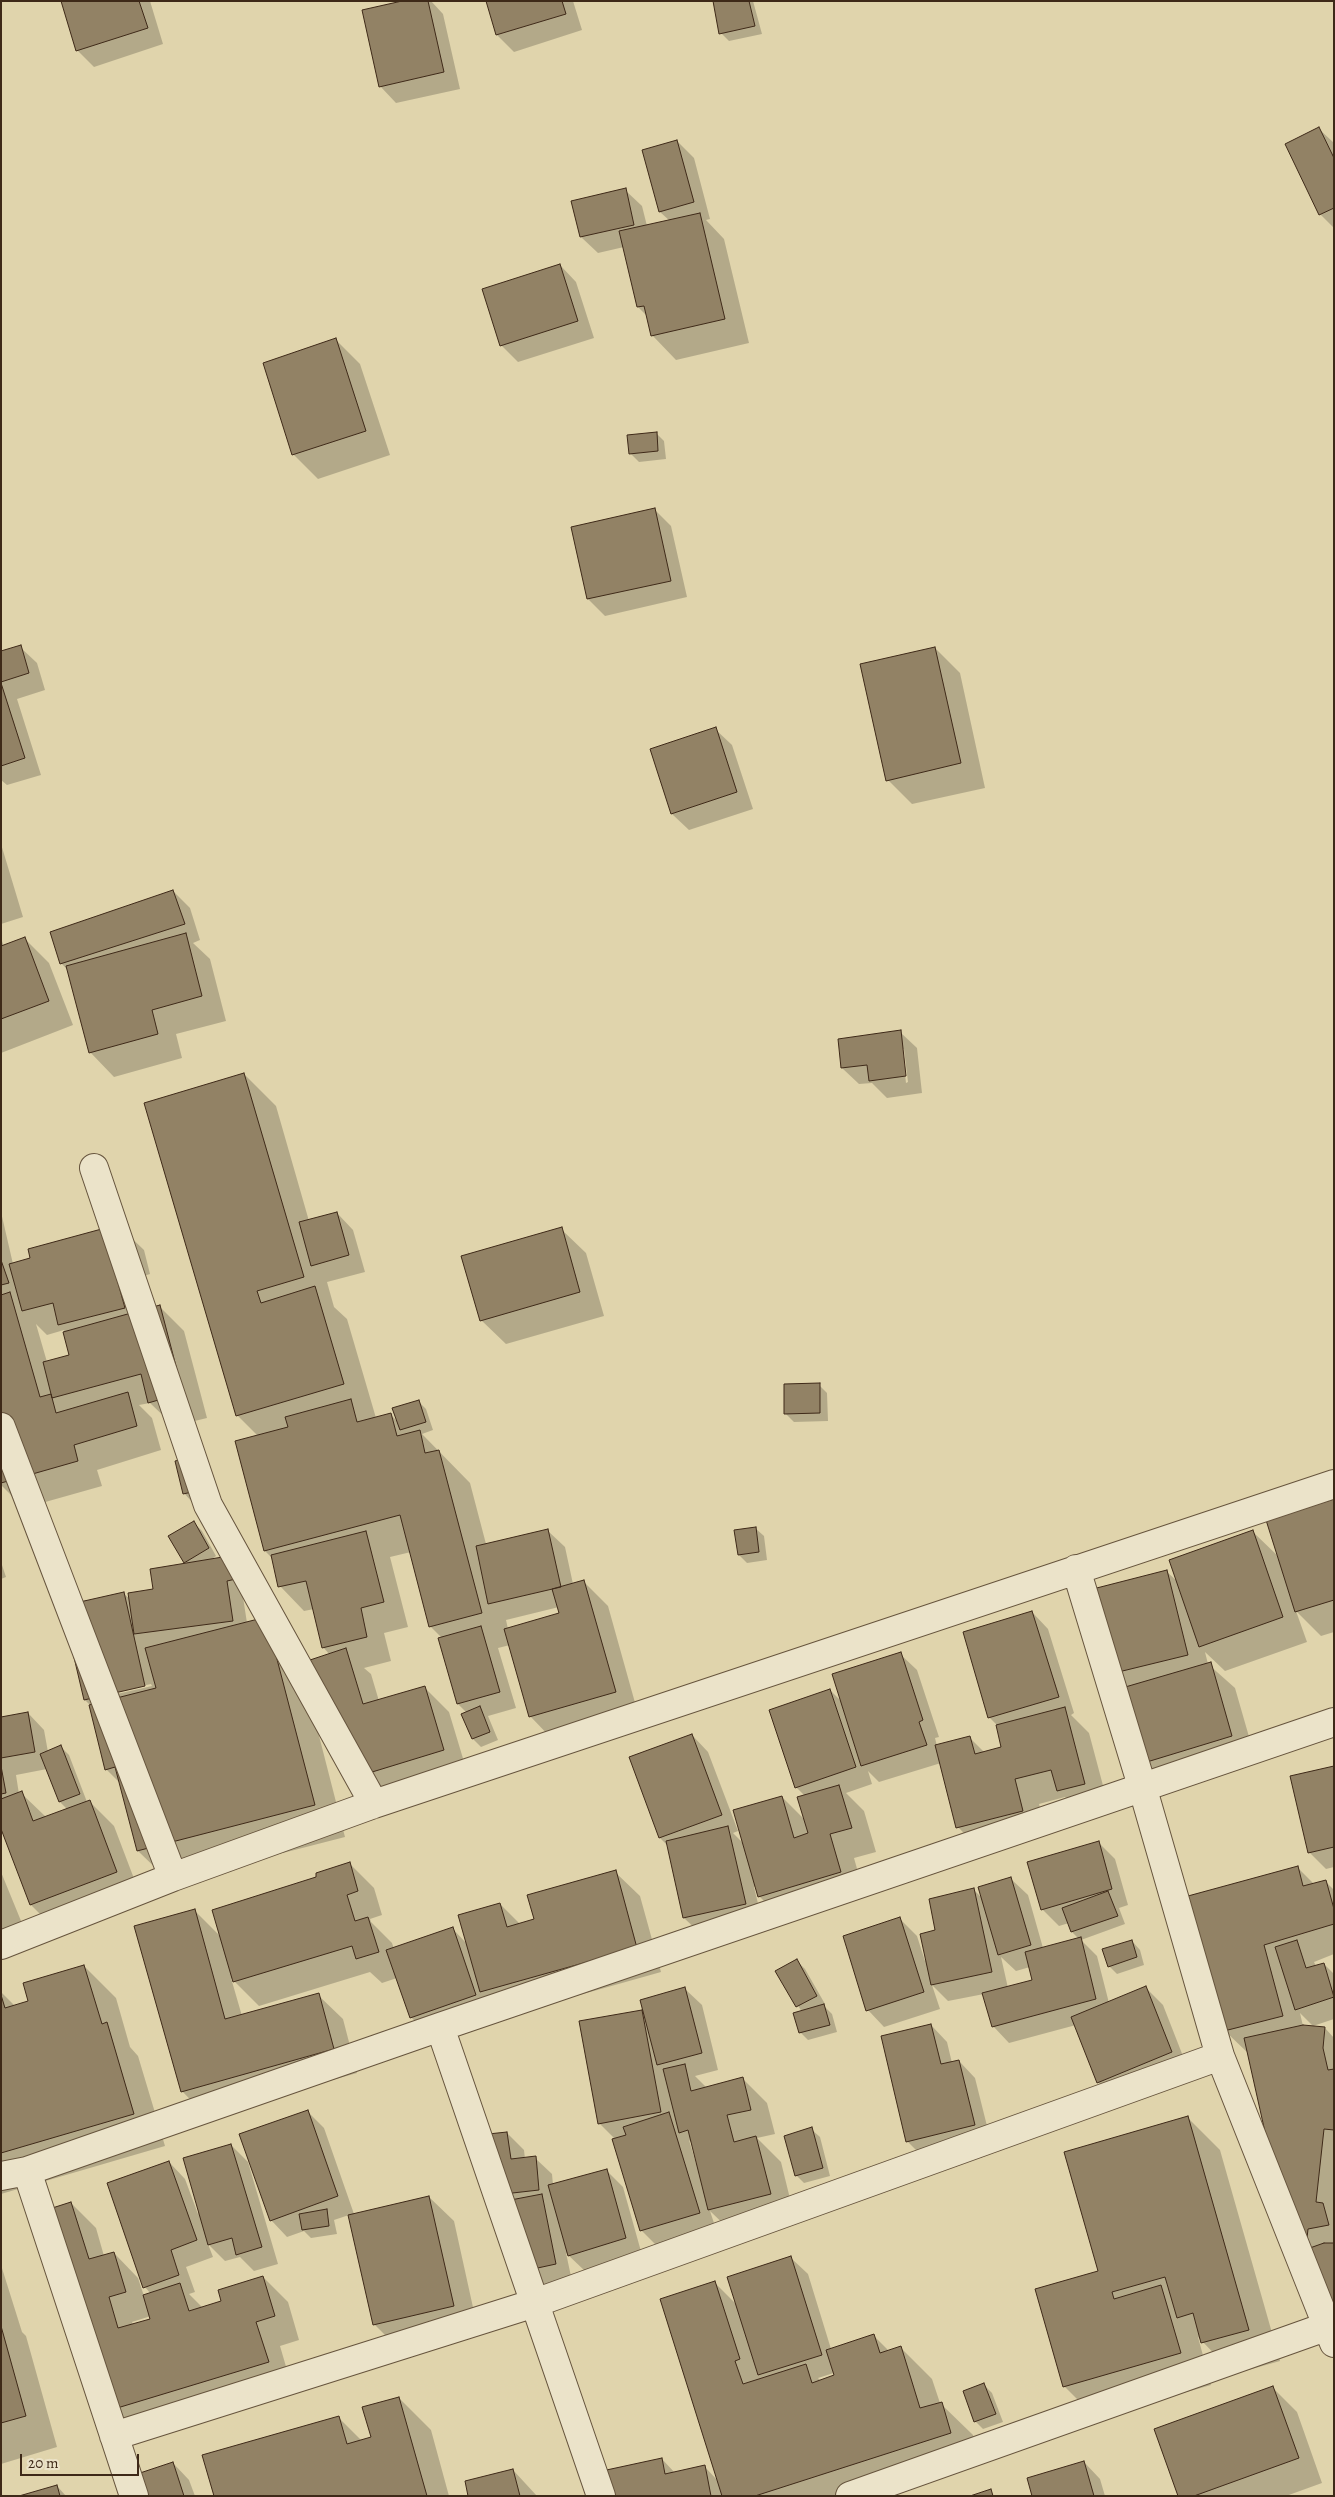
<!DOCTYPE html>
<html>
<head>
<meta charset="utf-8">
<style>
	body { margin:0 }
	#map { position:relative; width:1335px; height:2497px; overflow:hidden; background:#e0d4ac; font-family:Alegreya,serif }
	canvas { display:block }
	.frame { position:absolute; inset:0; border:2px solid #3e2918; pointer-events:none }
	.scale { position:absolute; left:20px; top:2454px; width:119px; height:22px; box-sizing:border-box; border:2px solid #3e2918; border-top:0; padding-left:6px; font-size:15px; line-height:18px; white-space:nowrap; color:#3e2918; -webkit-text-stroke:4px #ebe3c9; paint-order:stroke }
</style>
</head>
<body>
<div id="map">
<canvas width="1335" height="2497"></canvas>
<div class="frame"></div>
<div class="scale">20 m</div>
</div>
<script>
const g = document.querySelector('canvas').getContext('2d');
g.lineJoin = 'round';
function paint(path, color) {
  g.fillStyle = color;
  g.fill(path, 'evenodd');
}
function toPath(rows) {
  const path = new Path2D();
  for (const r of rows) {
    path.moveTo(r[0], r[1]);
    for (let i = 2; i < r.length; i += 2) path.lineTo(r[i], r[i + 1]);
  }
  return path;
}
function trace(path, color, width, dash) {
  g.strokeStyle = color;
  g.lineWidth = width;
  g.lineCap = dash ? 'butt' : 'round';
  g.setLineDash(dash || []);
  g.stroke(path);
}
const shadow = toPath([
	[62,1,150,1,163,44,94,67,77,50],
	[408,1,431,1,443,14,460,89,396,103,380,86],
	[487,1,573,1,582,30,514,52,497,35],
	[719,1,753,1,762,34,729,41,721,33],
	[1319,129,1334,143,1334,228,1320,214,1287,144],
	[677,141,694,158,710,219,706,220,724,239,749,343,676,360,652,335,647,316,638,307,624,247,598,253,581,237,625,190,642,206,647,226,670,221,660,212],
	[560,265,576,282,594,338,518,362,501,345],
	[336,340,360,364,390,455,318,479,293,454],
	[656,433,664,441,666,459,639,462,631,454,628,436],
	[655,510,671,526,687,597,605,616,588,599,572,528],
	[20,647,37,663,45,690,17,699,41,775,7,785,1,780,1,653],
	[935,648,960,673,985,788,912,804,888,780],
	[715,729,732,745,753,809,689,830,672,814,652,750],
	[1,844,23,917,1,924],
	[173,891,190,908,200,940,193,943,210,959,226,1021,176,1034,182,1058,114,1077,90,1052,68,970,62,964,51,933],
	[1,938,4,947,24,938,49,963,73,1025,1,1053],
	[900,1032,917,1048,922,1093,887,1098,872,1083,859,1084,842,1068],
	[902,1049,904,1049,908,1082,906,1083],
	[244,1074,276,1106,309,1221,337,1213,353,1230,365,1272,327,1282,334,1307,347,1319,376,1418,390,1414,399,1423,418,1401,426,1409,433,1430,422,1434,470,1483,486,1544,548,1531,565,1547,573,1584,583,1581,608,1606,639,1717,554,1741,530,1716,510,1645,498,1648,516,1708,488,1716,498,1740,481,1747,473,1739,463,1715,467,1713,458,1704,442,1638,430,1626,411,1552,390,1557,408,1627,384,1633,391,1661,364,1668,371,1674,379,1701,424,1687,449,1712,468,1775,372,1804,330,1655,323,1647,314,1609,304,1611,280,1586,273,1559,265,1551,258,1436,237,1415],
	[559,1607,561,1614,508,1629,506,1620],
	[1,1212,13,1264,119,1226,144,1250,150,1274,134,1279,143,1311,160,1307,184,1331,207,1418,174,1426,150,1403,139,1405,152,1418,161,1450,97,1470,102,1486,24,1508,1,1485],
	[36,1324,47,1335,64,1330,70,1355,47,1362],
	[561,1229,586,1253,604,1316,506,1344,481,1320],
	[819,1385,827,1393,828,1421,794,1422,785,1413],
	[177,1462,208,1498,192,1502,184,1493],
	[1334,1500,1334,1632,1321,1636,1296,1611,1307,1642,1225,1671,1205,1652,1208,1664,1235,1688,1256,1761,1163,1788,1138,1764,1107,1674,1167,1572,1178,1582,1253,1532,1280,1558],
	[194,1523,202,1531,216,1556,209,1561,261,1594,243,1597,247,1623,297,1650,345,1837,170,1882,138,1851,121,1784,106,1769,91,1706,85,1700,123,1593,131,1600,155,1590,188,1564,185,1562],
	[151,1684,152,1686,95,1699,95,1696],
	[755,1528,764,1536,767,1560,747,1563,739,1555],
	[1,1562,6,1577,1,1579],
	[1032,1612,1048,1629,1074,1713,1071,1715,1089,1733,1109,1808,1083,1815,1065,1797,1039,1804,1047,1835,982,1852,958,1827,941,1763,879,1782,868,1771,872,1784,846,1793,864,1811,876,1852,854,1858,865,1897,784,1921,759,1896,756,1886,754,1887,762,1920,701,1934,684,1918,668,1846,660,1838,692,1735,708,1752,738,1831,733,1833,744,1844,782,1797,806,1821,805,1796,796,1787,830,1690,842,1702,900,1654,917,1670,939,1737,935,1738,937,1746,969,1737,985,1753,1003,1748,997,1725,990,1718,964,1633],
	[28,1713,44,1730,48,1752,61,1747,69,1755,87,1802,89,1801,114,1826,141,1897,55,1929,31,1905,1,1826,1,1718],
	[47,1769,60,1802,67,1809,46,1817,21,1793,19,1794,16,1775],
	[1334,1767,1334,1867,1326,1869,1309,1852],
	[1098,1842,1115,1859,1128,1905,1119,1908,1125,1924,1081,1940,1097,1956,1109,2003,1146,1988,1163,2005,1188,2069,1114,2099,1098,2082,1076,2025,1009,2043,993,2026,984,1994,948,2001,932,1985,940,2009,884,2027,868,2010,900,1919,917,1936,925,1961,927,1961,937,1931,974,1890,983,1899,1011,1879,1028,1895,1043,1948,1079,1939,1072,1932,1069,1923,1059,1926,1042,1909],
	[1001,1957,1016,1971,1030,1967,1034,1981,1008,1988],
	[350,1864,374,1888,382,1915,370,1919,371,1922,392,1943,394,1949,452,1928,467,1944,500,1904,520,1924,535,1920,615,1872,640,1896,661,1972,505,2016,427,2034,411,2017,397,1978,382,1983,370,1972,259,2006,231,1978,242,2016,318,1995,343,2019,357,2073,206,2116,182,2091,194,1910,221,1937,318,1878],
	[1298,1868,1314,1884,1326,1882,1334,1890,1334,1954,1314,1962,1316,1966,1324,1964,1334,1974,1334,2019,1313,2026,1300,2013,1303,2026,1325,2028,1334,2038,1334,2334,1249,2054,1225,2031],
	[1,1872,28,1938,1,1949],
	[1132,1941,1140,1950,1144,1965,1117,1974,1109,1966],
	[797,1961,805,1969,825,2004,823,2005,832,2014,837,2032,808,2040,800,2032,802,2012,777,1972],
	[84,1966,116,1998,130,2047,138,2056,165,2146,1,2194,1,1992,15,2006,30,2002],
	[685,1989,702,2005,718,2070,695,2076,707,2088,743,2079,767,2103,775,2134,757,2138,781,2162,795,2219,734,2234,710,2211,716,2229,658,2247,641,2230,615,2139,599,2123,581,2022,644,2010],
	[689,2140,693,2145,698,2163,696,2163],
	[931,2025,947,2042,952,2063,959,2061,975,2078,991,2142,924,2158,907,2141],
	[307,2111,324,2128,354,2214,429,2197,454,2221,478,2330,399,2349,374,2324,349,2215,334,2220,337,2234,311,2238,304,2231,287,2237,271,2220],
	[1188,2118,1220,2150,1280,2361,1234,2374,1198,2337,1211,2385,1096,2418,1064,2386,1100,2271],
	[811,2129,820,2137,830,2176,804,2183,796,2175],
	[507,2133,524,2150,525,2159,535,2158,552,2174,553,2185,606,2170,623,2187,642,2255,586,2272,566,2253,572,2281,528,2290,511,2273],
	[231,2145,248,2162,278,2264,254,2271,240,2257,225,2261,208,2244,213,2257,186,2267,195,2292,189,2294,203,2308,223,2302,263,2277,288,2302,299,2340,280,2346,292,2387,129,2436,105,2412,71,2203,96,2228,104,2256,114,2253,138,2278,144,2296,151,2294,145,2287,169,2162,185,2179,198,2214],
	[151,2316,152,2320,133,2325,132,2322],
	[791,2258,808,2274,831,2349,873,2335,889,2351,900,2347,932,2379,940,2403,973,2435,982,2464,884,2496,594,2496,662,2459,675,2473,704,2466,718,2481,715,2283,737,2305],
	[834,2373,835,2376,821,2381,818,2378],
	[1,2265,22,2332,26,2336,57,2447,1,2464],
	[984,2385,992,2393,1003,2422,983,2429,975,2421],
	[1273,2388,1297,2412,1322,2483,1286,2496,1179,2496],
	[399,2398,431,2430,449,2496,215,2496,338,2417,362,2441,372,2438],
	[1084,2462,1100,2479,1105,2496,1033,2496],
	[173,2463,189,2480,195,2496,132,2496],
	[513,2470,537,2496,469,2496],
	[57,2486,66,2496,23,2496]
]);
const building = toPath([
	[61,1,139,1,148,28,76,51,61,1],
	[402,1,428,1,444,72,379,87,362,10,402,1],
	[486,1,562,1,566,14,496,35,486,1],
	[713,1,749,1,755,26,719,34,713,1],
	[1319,127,1334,158,1334,208,1319,215,1285,144,1319,127],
	[677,140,694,202,659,212,642,150,677,140],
	[626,188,634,225,580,237,571,201,626,188],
	[700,213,725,319,651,336,644,306,637,307,619,231,700,213],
	[560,264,578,321,500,346,482,289,560,264],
	[336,338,366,431,292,455,263,363,336,338],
	[657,432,658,451,629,454,627,435,657,432],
	[655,508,671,581,587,599,571,527,655,508],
	[21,645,29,673,1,682,1,651,21,645],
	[935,647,961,763,886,781,860,664,935,647],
	[1,683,25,758,1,766,1,683],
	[716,727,737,792,671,814,650,749,716,727],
	[173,890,185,924,60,964,50,932,173,890],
	[186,933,202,996,152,1010,158,1034,89,1053,66,966,186,933],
	[25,937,49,1001,1,1019,1,946,25,937],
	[901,1030,906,1076,869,1081,867,1065,841,1068,838,1039,901,1030],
	[244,1073,304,1277,257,1291,261,1303,315,1286,344,1384,236,1416,144,1103,244,1073],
	[337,1212,349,1255,311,1266,299,1222,337,1212],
	[120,1224,110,1254,125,1308,58,1325,53,1303,22,1311,9,1264,30,1258,28,1249,120,1224],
	[562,1227,580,1292,480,1321,461,1256,562,1227],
	[1,1260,9,1283,1,1285,1,1260],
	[10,1292,40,1397,51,1394,56,1413,128,1392,137,1426,74,1445,78,1461,1,1483,1,1295,10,1292],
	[160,1305,183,1393,148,1403,141,1374,52,1398,43,1362,69,1355,63,1332,160,1305],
	[820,1383,820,1413,784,1414,784,1384,820,1383],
	[351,1399,357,1422,391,1413,397,1436,420,1430,425,1453,439,1450,482,1613,429,1627,400,1515,264,1551,235,1441,288,1427,285,1417,351,1399],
	[419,1400,426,1422,400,1430,392,1408,419,1400],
	[194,1457,201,1490,183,1494,175,1461,194,1457],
	[1334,1499,1334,1600,1295,1612,1266,1520,1334,1499],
	[194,1521,209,1548,184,1563,168,1536,194,1521],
	[756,1527,759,1552,738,1555,734,1530,756,1527],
	[548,1529,561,1587,488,1604,476,1546,548,1529],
	[1253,1530,1283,1617,1199,1647,1169,1560,1253,1530],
	[366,1531,384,1602,361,1608,367,1637,322,1648,306,1581,278,1587,271,1555,366,1531],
	[241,1554,245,1577,227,1581,233,1621,134,1634,128,1593,153,1589,150,1569,241,1554],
	[1167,1570,1188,1655,1106,1675,1085,1591,1167,1570],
	[584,1580,616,1692,529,1717,504,1629,559,1613,552,1589,584,1580],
	[124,1592,145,1686,84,1700,62,1606,124,1592],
	[1032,1611,1059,1697,988,1718,963,1632,1032,1611],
	[266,1617,315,1805,137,1851,115,1767,105,1770,89,1705,156,1688,145,1648,266,1617],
	[481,1626,500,1692,457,1704,438,1638,481,1626],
	[346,1648,363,1704,425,1686,444,1750,346,1780,310,1660,346,1648],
	[901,1652,923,1720,919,1722,927,1745,861,1766,832,1674,901,1652],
	[1211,1662,1232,1736,1137,1765,1115,1690,1211,1662],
	[830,1689,856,1767,795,1788,769,1710,830,1689],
	[480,1706,490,1732,472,1739,461,1714,480,1706],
	[1065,1707,1085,1784,1057,1791,1051,1770,1015,1779,1023,1811,956,1828,935,1745,970,1736,975,1754,1001,1747,996,1725,1065,1707],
	[28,1712,35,1752,1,1758,1,1717,28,1712],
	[692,1734,722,1815,659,1838,629,1757,692,1734],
	[61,1745,80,1794,59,1802,40,1754,61,1745],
	[1,1766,6,1793,1,1794,1,1766],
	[1334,1766,1334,1847,1308,1853,1290,1776,1334,1766],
	[839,1785,852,1828,830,1834,841,1872,758,1897,733,1810,782,1796,794,1838,808,1833,797,1797,839,1785],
	[22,1791,33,1821,90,1800,117,1872,30,1905,1,1829,1,1799,22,1791],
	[728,1826,746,1904,683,1918,666,1841,728,1826],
	[1099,1841,1112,1889,1041,1910,1027,1862,1099,1841],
	[350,1862,358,1891,347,1895,355,1921,368,1917,379,1952,356,1959,352,1946,233,1982,212,1910,316,1877,316,1873,350,1862],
	[1298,1866,1303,1886,1326,1880,1334,1909,1334,1924,1264,1945,1283,2016,1224,2031,1188,1896,1298,1866],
	[616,1870,637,1948,480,1992,458,1915,500,1903,507,1927,534,1919,527,1895,616,1870],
	[1011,1877,1031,1945,998,1955,978,1887,1011,1877],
	[974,1888,992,1972,931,1985,920,1934,935,1930,929,1899,974,1888],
	[1108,1891,1118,1916,1071,1932,1062,1908,1108,1891],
	[195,1909,225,2019,319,1993,334,2049,181,2092,134,1926,195,1909],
	[900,1917,924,1992,866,2011,843,1936,900,1917],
	[453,1927,476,1995,410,2018,386,1950,453,1927],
	[1081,1937,1096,1999,992,2027,982,1993,1032,1980,1025,1952,1081,1937],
	[1132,1940,1137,1957,1108,1967,1102,1949,1132,1940],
	[1297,1940,1306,1968,1324,1963,1334,1997,1295,2010,1275,1947,1297,1940],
	[797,1959,817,1996,796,2007,775,1971,797,1959],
	[84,1965,102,2024,107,2022,134,2114,1,2153,1,1995,5,2008,28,2001,23,1983,84,1965],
	[1146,1986,1172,2052,1097,2083,1071,2017,1146,1986],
	[685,1987,702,2053,657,2065,640,2000,685,1987],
	[824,2004,830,2025,799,2033,793,2013,824,2004],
	[642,2010,661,2112,598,2124,579,2021,642,2010],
	[931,2024,941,2064,959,2060,975,2125,906,2142,881,2036,931,2024],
	[1303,2025,1325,2027,1323,2048,1328,2070,1334,2069,1334,2130,1324,2129,1316,2202,1323,2203,1329,2225,1308,2229,1301,2293,1244,2038,1303,2025],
	[685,2064,691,2091,743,2077,751,2110,727,2115,734,2142,756,2136,771,2194,708,2210,688,2130,679,2133,663,2069,685,2064],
	[308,2110,338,2196,270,2221,239,2134,308,2110],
	[669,2112,700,2213,640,2231,612,2139,626,2135,623,2127,669,2112],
	[1188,2116,1249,2330,1201,2343,1193,2313,1177,2318,1165,2277,1112,2292,1114,2299,1161,2285,1181,2353,1063,2387,1035,2289,1098,2271,1064,2152,1188,2116],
	[812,2127,823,2168,795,2176,784,2136,812,2127],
	[507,2132,511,2159,536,2156,539,2190,486,2196,479,2135,507,2132],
	[231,2144,262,2247,236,2255,232,2238,208,2245,183,2158,231,2144],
	[169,2161,197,2240,171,2250,179,2275,143,2288,107,2183,169,2161],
	[607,2169,626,2238,568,2256,548,2185,607,2169],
	[542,2194,556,2264,510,2274,495,2203,542,2194],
	[429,2196,454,2306,373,2325,348,2215,429,2196],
	[71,2202,89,2259,114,2252,126,2292,109,2297,118,2328,150,2319,143,2295,180,2283,189,2311,221,2301,218,2290,263,2276,275,2316,256,2322,269,2362,104,2412,43,2211,71,2202],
	[327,2209,329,2226,302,2230,299,2214,327,2209],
	[1324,2243,1334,2243,1334,2341,1307,2249,1324,2243],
	[791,2256,822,2355,758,2375,727,2277,791,2256],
	[715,2281,740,2359,735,2361,743,2384,806,2364,812,2383,834,2375,826,2350,874,2334,880,2353,901,2346,920,2408,942,2402,951,2433,755,2496,722,2496,660,2299,715,2281],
	[1,2326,26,2416,1,2423,1,2326],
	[984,2383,996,2414,974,2422,963,2391,984,2383],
	[1273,2386,1299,2458,1194,2496,1178,2496,1154,2429,1273,2386],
	[399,2397,427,2496,214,2496,202,2455,339,2416,347,2444,371,2437,362,2407,399,2397],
	[662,2458,665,2474,705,2465,711,2496,593,2496,588,2474,662,2458],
	[1084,2461,1094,2496,1032,2496,1027,2478,1084,2461],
	[173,2462,184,2496,131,2496,125,2478,173,2462],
	[513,2469,520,2496,468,2496,465,2481,513,2469],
	[57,2485,60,2496,19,2496,57,2485],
	[991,2489,993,2496,970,2496,991,2489]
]);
const street = toPath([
	[94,1168,208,1505,374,1804],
	[1,1427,173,1877],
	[1076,1569,1142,1786,1220,2056,1334,2343],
	[1,1945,173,1877,374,1804,1334,1484],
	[440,2027,601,2496],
	[27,2171,134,2496],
	[1,2176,27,2171,440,2027,1334,1722],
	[114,2436,535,2303,1220,2056],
	[850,2496,1328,2326]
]);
paint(shadow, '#0003');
paint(building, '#928265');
trace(building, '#3e2918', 1);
trace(street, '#66543d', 30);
trace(street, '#ebe3c9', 28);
</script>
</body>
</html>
